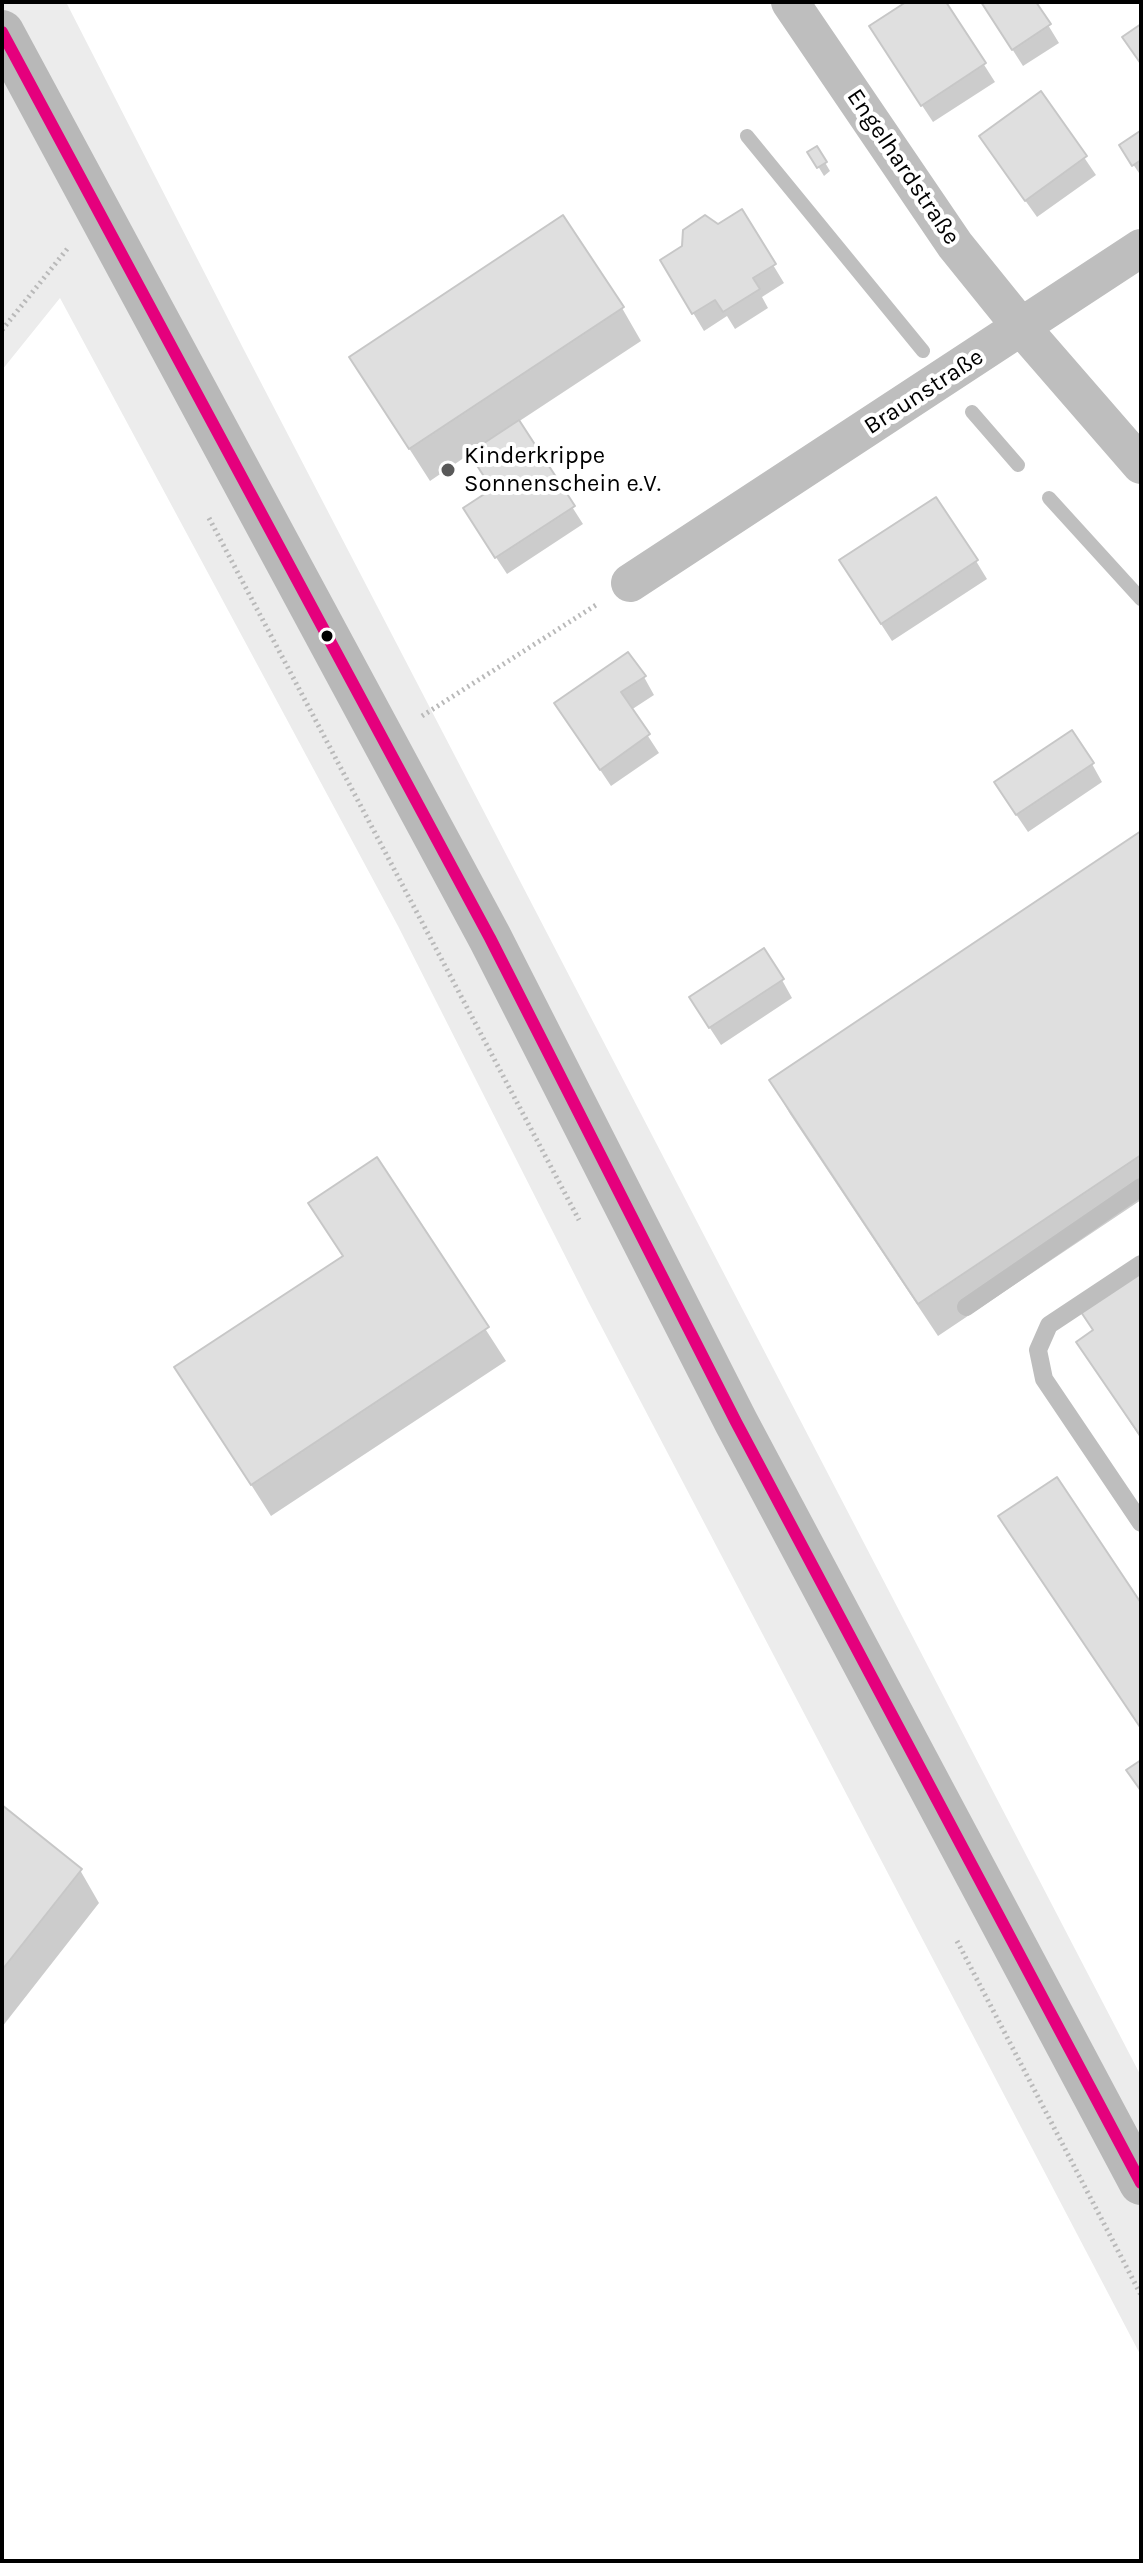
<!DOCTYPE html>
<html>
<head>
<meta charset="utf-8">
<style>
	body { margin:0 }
	#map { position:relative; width:1143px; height:2563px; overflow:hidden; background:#fff; font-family:Karla,sans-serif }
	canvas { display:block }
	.frame { position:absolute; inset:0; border:4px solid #000; pointer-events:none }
</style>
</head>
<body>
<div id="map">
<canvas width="1143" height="2563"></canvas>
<div class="frame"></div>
</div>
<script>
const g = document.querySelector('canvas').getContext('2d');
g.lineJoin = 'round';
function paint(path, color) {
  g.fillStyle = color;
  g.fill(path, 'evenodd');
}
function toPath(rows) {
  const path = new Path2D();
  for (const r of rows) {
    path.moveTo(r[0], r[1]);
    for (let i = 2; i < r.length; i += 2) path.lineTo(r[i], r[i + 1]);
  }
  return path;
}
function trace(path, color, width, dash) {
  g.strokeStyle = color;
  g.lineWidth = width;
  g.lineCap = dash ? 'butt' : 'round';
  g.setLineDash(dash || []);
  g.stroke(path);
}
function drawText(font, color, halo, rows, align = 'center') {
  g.font = font + ' Karla,sans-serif';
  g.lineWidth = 8;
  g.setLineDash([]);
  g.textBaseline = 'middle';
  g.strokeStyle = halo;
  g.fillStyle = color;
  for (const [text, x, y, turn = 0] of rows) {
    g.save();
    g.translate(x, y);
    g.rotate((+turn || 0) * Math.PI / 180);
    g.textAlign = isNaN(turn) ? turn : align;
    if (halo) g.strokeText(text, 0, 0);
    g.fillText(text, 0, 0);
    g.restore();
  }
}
const green = toPath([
	[2,2,66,2,244,350,1141,2076,1141,2356,589,1303,398,926,60,298,2,370]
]);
const shadow = toPath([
	[910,2,944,2,995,82,933,122,882,45],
	[982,2,1034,2,1059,43,1023,66],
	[1041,94,1096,175,1037,217,992,154],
	[1139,134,1141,172,1139,173,1126,154],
	[817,149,830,171,824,176,810,153],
	[741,212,784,283,762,297,768,308,735,329,727,316,704,331,662,261],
	[622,308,641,341,518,422,583,524,507,574,476,527,494,490,471,453,430,481,351,358],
	[976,561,987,579,892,641,852,579],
	[644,677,654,695,631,710,659,753,611,786,556,704],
	[1092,764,1102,782,1028,832,1007,801],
	[1141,833,1141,1200,938,1336,790,1114,771,1081],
	[782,980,792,998,721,1045,702,1016],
	[376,1160,506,1361,271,1516,177,1368,344,1258,311,1203],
	[1141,1275,1141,1439,1078,1342,1095,1331],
	[1056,1480,1141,1606,1141,1729,1016,1543],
	[2,1808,80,1870,99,1903,2,2027]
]);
const stream = toPath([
	[747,136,923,351],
	[972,412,1018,465],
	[1049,498,1141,599]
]);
const building = toPath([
	[906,2,946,2,986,63,921,106,869,26,906,2],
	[981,2,1036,2,1051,24,1012,50,981,2],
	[1141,24,1141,64,1122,37,1141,24],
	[1041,91,1087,156,1025,201,979,136,1041,91],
	[1140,131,1141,160,1132,166,1119,145,1140,131],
	[817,146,827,162,817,168,807,152,817,146],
	[742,209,776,264,753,278,760,289,723,312,715,300,692,314,660,260,682,246,683,230,705,215,718,224,742,209],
	[563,215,624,307,409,449,349,357,563,215],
	[519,420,575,506,495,558,463,508,492,489,469,453,519,420],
	[936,497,978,560,881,624,839,560,936,497],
	[628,652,646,676,621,692,650,734,600,770,554,703,628,652],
	[1072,730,1094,763,1016,815,994,782,1072,730],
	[1141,831,1141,1155,918,1304,769,1080,1141,831],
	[764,948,784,979,709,1028,689,997,764,948],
	[377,1157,489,1327,251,1485,174,1367,343,1256,308,1203,377,1157],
	[1141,1272,1141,1437,1076,1342,1093,1330,1081,1312,1141,1272],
	[1057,1477,1141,1603,1140,1727,998,1516,1057,1477],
	[1141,1760,1141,1791,1126,1770,1141,1760],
	[2,1805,82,1869,2,1970,2,1805]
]);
const path = toPath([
	[2,330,68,248],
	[209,518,579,1220],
	[422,716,596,605],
	[957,1941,1141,2295]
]);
const lane = toPath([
	[1141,1264,1049,1325,1038,1350,1044,1379,1141,1523],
	[966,1307,1141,1187]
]);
const street = toPath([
	[790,2,955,245,1022,328,1141,465],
	[630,583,1141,248]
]);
const secondary = toPath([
	[2,32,490,938,736,1422,1141,2183]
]);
const bus1 = toPath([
	[2,32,490,938,736,1422,1141,2183]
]);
const markers = [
	[448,470,8,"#595959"],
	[327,636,7,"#000"]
];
const streetNames = [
	["Engelhardstraße",903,167,56],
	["Braunstraße",924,392,-33]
];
const poiNames = [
	["Kinderkrippe",464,456],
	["Sonnenschein e.V.",464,484]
];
paint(green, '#ececec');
paint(shadow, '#0003');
trace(stream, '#bfbfbf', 14);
paint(building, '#dfdfdf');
trace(building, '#c7c7c7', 2);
trace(path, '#b9b9b9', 5, [2, 4]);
trace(lane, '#bebebe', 18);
trace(street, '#bebebe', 38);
trace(secondary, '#b8b8b8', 44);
trace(bus1, '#e5007d', 12);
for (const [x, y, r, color] of markers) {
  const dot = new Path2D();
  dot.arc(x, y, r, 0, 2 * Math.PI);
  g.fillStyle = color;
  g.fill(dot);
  trace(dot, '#fff', 3);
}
drawText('24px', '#000', '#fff', streetNames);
drawText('24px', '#000', '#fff', poiNames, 'left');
</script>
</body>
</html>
